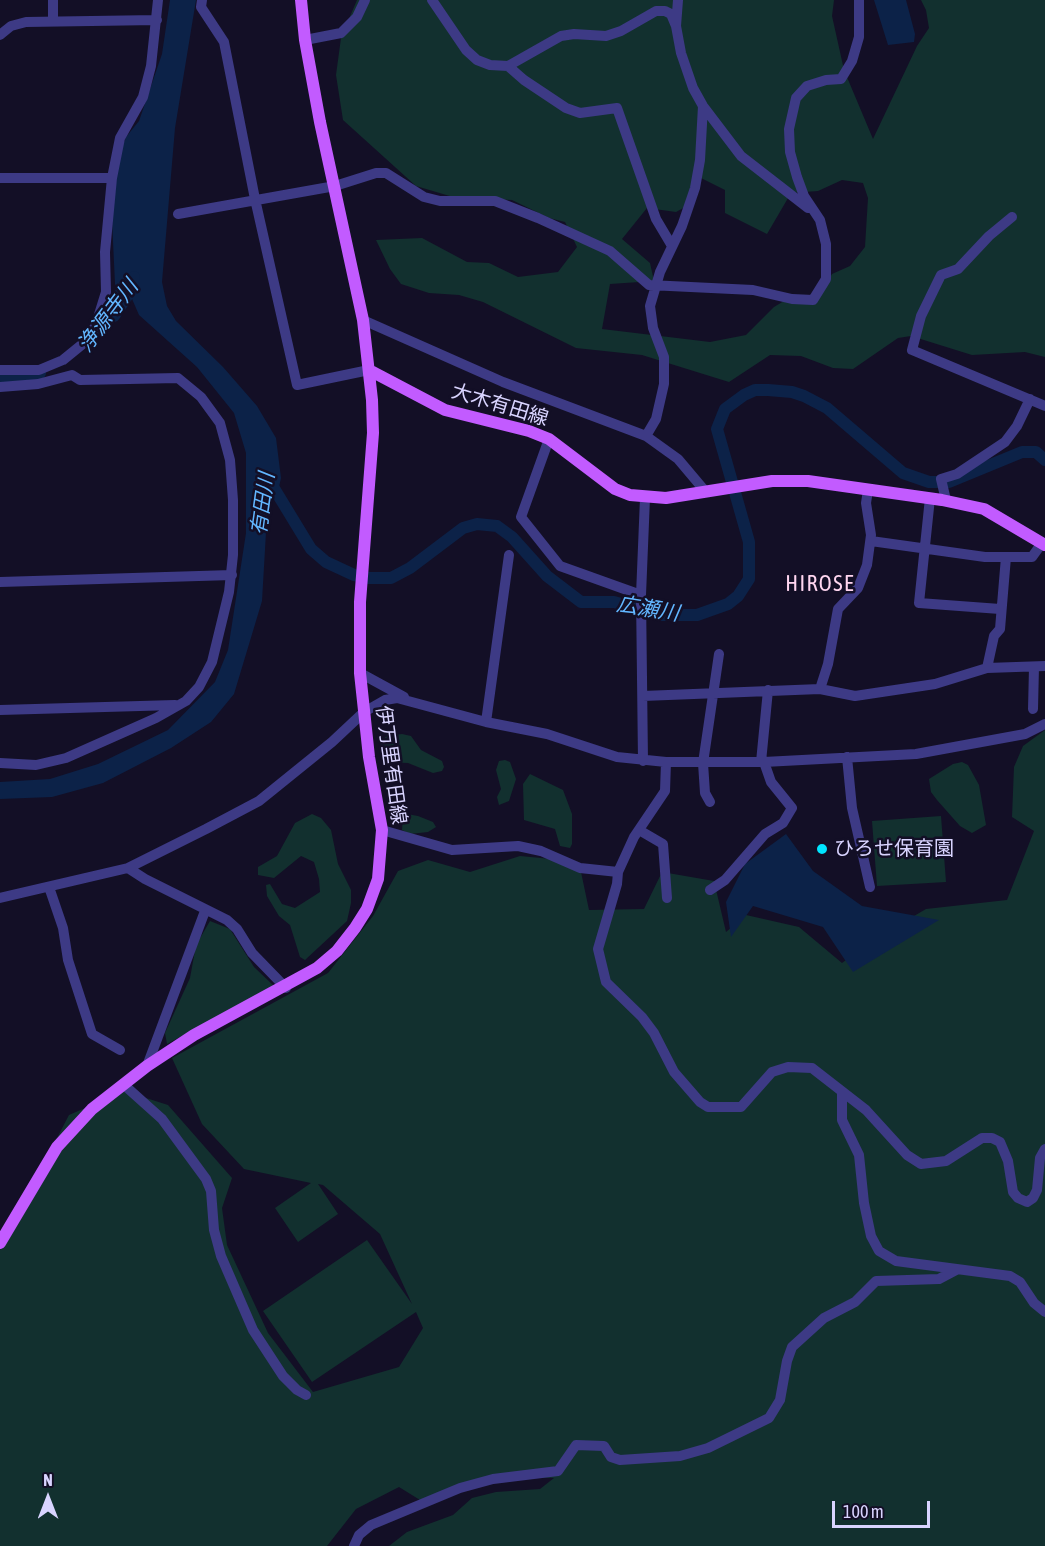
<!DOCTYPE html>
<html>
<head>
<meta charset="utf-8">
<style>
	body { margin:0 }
	#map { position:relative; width:1045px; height:1546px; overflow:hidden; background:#130f26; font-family:"Asap Condensed",sans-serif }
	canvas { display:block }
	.north { position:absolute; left:18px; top:1468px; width:60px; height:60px; -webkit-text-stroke:4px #130f26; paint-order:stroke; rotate:0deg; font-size:16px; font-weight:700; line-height:24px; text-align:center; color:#d9d4ff }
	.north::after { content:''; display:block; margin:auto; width:21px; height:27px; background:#d9d4ff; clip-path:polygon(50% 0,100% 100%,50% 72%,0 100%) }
	.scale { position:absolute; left:832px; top:1501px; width:98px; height:27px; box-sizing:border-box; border:3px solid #d9d4ff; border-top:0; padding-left:8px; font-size:18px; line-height:21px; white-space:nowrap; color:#d9d4ff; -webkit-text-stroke:4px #130f26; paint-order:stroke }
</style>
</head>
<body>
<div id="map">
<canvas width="1045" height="1546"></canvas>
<div class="north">N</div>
<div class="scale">100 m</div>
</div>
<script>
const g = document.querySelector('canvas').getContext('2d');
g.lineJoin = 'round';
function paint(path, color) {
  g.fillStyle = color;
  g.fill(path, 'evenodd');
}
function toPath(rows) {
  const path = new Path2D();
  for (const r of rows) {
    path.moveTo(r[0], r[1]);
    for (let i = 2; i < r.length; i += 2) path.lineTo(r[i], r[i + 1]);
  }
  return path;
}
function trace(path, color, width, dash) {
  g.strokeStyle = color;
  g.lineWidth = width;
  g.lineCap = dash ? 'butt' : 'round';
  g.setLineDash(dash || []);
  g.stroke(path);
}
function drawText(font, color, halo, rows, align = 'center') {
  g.font = font + ' "Asap Condensed","Noto Sans JP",sans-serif';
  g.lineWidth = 5;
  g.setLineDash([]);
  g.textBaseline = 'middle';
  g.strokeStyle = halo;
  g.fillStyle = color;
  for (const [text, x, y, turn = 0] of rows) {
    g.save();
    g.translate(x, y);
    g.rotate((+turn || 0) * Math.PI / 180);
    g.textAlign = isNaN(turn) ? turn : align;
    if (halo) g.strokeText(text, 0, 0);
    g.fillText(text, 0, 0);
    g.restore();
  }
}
const green = toPath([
	[357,0,834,0,832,16,844,70,873,139,917,46,929,28,926,10,921,0,1045,0,1045,357,1025,352,972,355,911,336,898,338,853,369,833,368,801,356,770,355,729,382,642,355,576,348,483,302,459,295,429,293,401,284,390,269,376,240,422,238,467,262,489,263,518,277,558,272,577,247,565,222,549,218,512,200,453,197,416,186,343,120,336,75,341,38],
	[701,178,725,190,725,213,767,234,791,193,818,191,842,180,863,183,868,198,865,247,850,266,832,274,815,304,784,301,774,307,746,335,710,342,602,329,610,284,654,281,650,263,622,239,647,208,676,212,687,206],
	[1045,730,1045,1546,389,1546,407,1532,453,1515,472,1498,496,1492,540,1489,554,1478,495,1477,420,1500,399,1487,356,1509,327,1546,0,1546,0,1247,69,1115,124,1091,168,1105,232,1178,222,1208,227,1245,268,1333,313,1392,399,1367,423,1328,416,1312,312,1382,263,1311,367,1240,412,1304,380,1234,323,1185,318,1184,338,1214,298,1242,275,1208,311,1183,244,1169,202,1124,172,1058,328,973,373,916,398,871,428,860,470,872,520,856,562,860,581,872,589,910,644,909,662,872,714,881,726,932,746,915,799,927,842,963,873,940,926,909,1007,900,1034,831,1012,817,1014,767,1023,746],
	[402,734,411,736,421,750,442,761,444,767,442,771,433,773,408,763,387,762,380,753,381,741,387,736],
	[505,760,510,762,516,779,509,801,499,805,497,797,501,789,496,770,499,761],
	[962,762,968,765,979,785,986,825,972,833,960,826,937,800,931,792,929,779,953,764],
	[530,774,563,790,572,814,572,844,570,848,560,846,555,829,524,820,523,784],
	[312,814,321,818,331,830,338,864,351,890,351,903,347,921,305,960,300,957,290,925,279,916,267,896,266,885,270,884,282,904,295,908,320,892,319,879,314,862,301,856,274,878,258,875,258,867,277,856,295,823],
	[407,814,418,816,433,822,436,827,428,832,410,834,402,830,403,817],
	[941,816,946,882,877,886,872,821],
	[210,921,230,929,254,967,274,986,167,1044,165,1033,190,978,196,945]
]);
const water = toPath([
	[170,0,196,0,175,128,162,282,167,306,176,321,223,367,257,406,276,438,281,478,277,496,272,494,268,498,262,601,234,694,211,722,171,748,103,783,52,797,0,799,0,782,50,779,98,764,168,730,215,682,228,650,246,533,246,453,234,413,197,367,139,315,129,292,124,291,120,294,115,284,112,220,119,155,126,137,139,121,162,54],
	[874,0,906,0,915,34,914,42,888,45],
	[786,834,813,871,862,906,939,920,853,972,823,927,753,906,731,937,726,902,745,864]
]);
const river = toPath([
	[94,334,120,294,114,316,129,293,134,277],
	[0,378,40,373],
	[269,480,311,549,326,562,354,575,369,578,391,578,410,568,463,528,477,524,497,526,512,537,547,576,581,602,614,602,660,615,697,615,728,604,738,596,749,579,749,542,717,429,725,409,744,395,755,390,768,390,792,392,804,396,827,408,903,473,929,482,949,482,1022,452,1036,452,1045,460]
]);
const minor = toPath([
	[53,0,53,21],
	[202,0,201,7,224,42,255,199,297,385,369,370],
	[432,0,466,50,477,60,490,65,508,66,561,36,574,34,606,36,621,31,656,11,665,11,671,14,676,26],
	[678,0,676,26,681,53,693,88,703,106,741,156,808,208],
	[0,35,11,26,26,22,157,20],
	[305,40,341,33,357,17,365,0],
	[508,66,524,80,566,108,580,113,617,108,656,219,672,246],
	[0,178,112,178],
	[178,214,335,186,376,173,386,173,424,197,440,201,495,201,538,218,610,251,649,285,753,290,792,299,813,300,826,279,826,244,820,220,804,196,797,177,790,152,789,129,796,98,807,86,826,80,841,79,852,61,859,37,859,0],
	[1012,217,989,236,958,269,941,275,921,316,912,350,1045,406],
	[363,320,503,382,646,436,678,459,705,491],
	[0,370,39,370,63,360,90,338,97,321,106,292,105,252,112,178,120,138,143,97,151,66,158,0],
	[0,387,38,384,72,375,80,380,178,378,201,397,220,423,230,460,233,500,233,555,229,592,212,662,199,687,186,701,156,718,66,758,36,765,0,763],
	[646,436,656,419,664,384,664,357,653,328,650,306,660,272,682,226,695,188,700,160,703,106],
	[549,439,521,517,560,566,641,595],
	[930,498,919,603,1000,609],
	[942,500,945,496,941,479,957,474,1005,442,1017,426,1030,399],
	[871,541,985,557,1032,557,1042,543],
	[0,582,232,575],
	[987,668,994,636,1000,629,1006,557],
	[360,673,404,697],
	[820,689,828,664,838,609,858,588,867,565,871,535,866,503,868,490],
	[643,696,820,689,855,696,935,684,987,668,1045,666],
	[1033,709,1034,667],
	[0,710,175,705],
	[486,722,509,555],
	[847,757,852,808,870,887],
	[643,761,641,595,645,498],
	[666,762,665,791,634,837,618,872,617,884,598,949,606,982,642,1017,654,1033,674,1072,700,1102,708,1107,741,1107,772,1072,788,1067,812,1068,866,1110,907,1155,921,1164,946,1161,982,1138,992,1138,1000,1142,1008,1161,1013,1192,1018,1198,1027,1202,1033,1198,1037,1190,1040,1158,1045,1149],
	[761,762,768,690],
	[710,802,705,793,703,763,719,654],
	[382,830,452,850,518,846,541,851,580,868,618,872],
	[639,830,663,844,667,898],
	[128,868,145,879,227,920,237,929,252,953,286,988],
	[49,887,63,928,68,960,92,1034,120,1050],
	[710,890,725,880,765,834,783,823,792,808,771,782,764,762],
	[0,898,128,868,206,829,259,801,332,742,364,712,385,700,397,698,486,722,547,734,617,757,666,762,764,762,916,754,1025,734,1045,724],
	[147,1066,205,911],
	[123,1084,162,1119,206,1179,211,1191,214,1230,221,1256,253,1330,283,1376,297,1390,306,1395],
	[842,1093,842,1120,859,1155,864,1203,871,1236,879,1251,896,1261,1010,1276,1020,1282,1034,1303,1045,1312],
	[354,1546,359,1535,371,1525,460,1488,493,1479,558,1471,576,1445,604,1446,611,1457,620,1460,680,1456,708,1448,769,1418,780,1400,787,1361,792,1347,824,1318,855,1302,876,1281,939,1279,956,1270]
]);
const major = toPath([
	[369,370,445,410,529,431,549,439,615,489,630,495,666,498,772,481,808,481,942,500,984,509,1045,545],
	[0,1243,57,1147,92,1109,147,1066,194,1035,317,968,337,951,355,928,367,909,378,879,382,830,369,757,360,673,360,602,373,433,372,400,363,320,320,122,305,40,301,0]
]);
const markers = [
	[822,849,6,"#00e5ff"]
];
const streetNames = [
	["大木有田線",500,405,17],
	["伊万里有田線",391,765,82]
];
const poiNames = [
	["ひろせ保育園",834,849]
];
const waterNames = [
	["浄源寺川",108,316,-53],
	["有田川",263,504,-82],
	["広瀬川",648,609,9]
];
const quarterNames = [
	["HIROSE",820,584]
];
paint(green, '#12302f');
paint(water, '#0c2248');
trace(river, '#0c2248', 12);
trace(minor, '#3d3a85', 10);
trace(major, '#c25bff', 12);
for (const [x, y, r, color] of markers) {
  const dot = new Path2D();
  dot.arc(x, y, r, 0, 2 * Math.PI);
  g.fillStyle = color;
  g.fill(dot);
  trace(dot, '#130f26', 2);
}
drawText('20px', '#d9d4ff', '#130f26', streetNames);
drawText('20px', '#d9d4ff', '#130f26', poiNames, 'left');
drawText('italic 21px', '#62b6ff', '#130f26', waterNames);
g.letterSpacing = '1.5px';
drawText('22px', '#ffd6f0', '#130f26', quarterNames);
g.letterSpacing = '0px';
</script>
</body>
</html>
